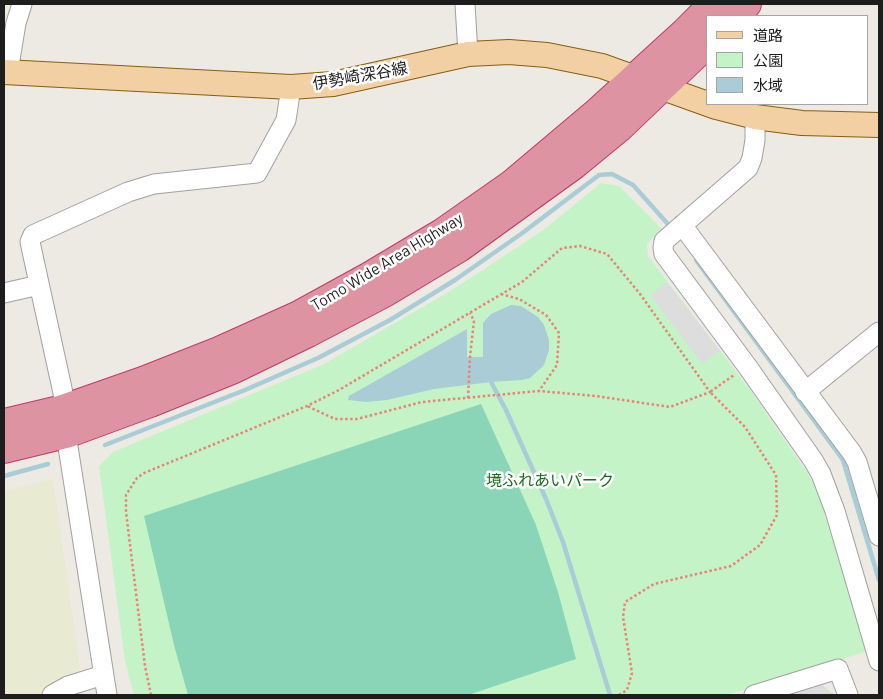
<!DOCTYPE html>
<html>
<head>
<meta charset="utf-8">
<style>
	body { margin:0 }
	#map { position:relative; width:883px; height:699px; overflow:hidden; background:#edeae4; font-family:Barlow,"Noto Sans JP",sans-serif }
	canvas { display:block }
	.frame { position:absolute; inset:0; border:5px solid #1d1d1d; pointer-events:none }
	.legend { position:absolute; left:706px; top:15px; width:162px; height:90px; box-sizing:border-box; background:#fff; border:1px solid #a5a5a5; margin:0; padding:6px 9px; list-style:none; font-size:15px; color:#1d1d1d }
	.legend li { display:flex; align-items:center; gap:10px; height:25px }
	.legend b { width:25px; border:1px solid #a5a5a5 }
</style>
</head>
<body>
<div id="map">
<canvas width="883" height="699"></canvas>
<div class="frame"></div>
<ul class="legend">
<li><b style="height:6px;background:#f2d0a4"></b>道路</li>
<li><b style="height:14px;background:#c5f3c8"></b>公園</li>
<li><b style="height:14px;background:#a9ccd6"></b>水域</li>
</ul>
</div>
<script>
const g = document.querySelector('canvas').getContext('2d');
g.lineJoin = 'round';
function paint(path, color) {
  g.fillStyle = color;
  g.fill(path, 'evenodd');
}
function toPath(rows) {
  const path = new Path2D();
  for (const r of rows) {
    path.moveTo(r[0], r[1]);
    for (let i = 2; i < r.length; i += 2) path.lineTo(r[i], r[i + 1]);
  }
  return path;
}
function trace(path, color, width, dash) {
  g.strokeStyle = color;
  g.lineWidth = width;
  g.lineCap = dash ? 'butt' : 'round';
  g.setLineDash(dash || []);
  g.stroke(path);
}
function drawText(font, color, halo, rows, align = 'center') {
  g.font = font + ' Barlow,"Noto Sans JP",sans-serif';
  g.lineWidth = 5;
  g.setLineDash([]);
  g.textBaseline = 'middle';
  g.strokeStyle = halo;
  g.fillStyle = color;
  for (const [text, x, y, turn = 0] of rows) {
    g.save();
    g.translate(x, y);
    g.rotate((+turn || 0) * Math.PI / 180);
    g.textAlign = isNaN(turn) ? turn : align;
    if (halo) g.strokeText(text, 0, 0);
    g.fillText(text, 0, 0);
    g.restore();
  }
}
const farmland = toPath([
	[53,479,84,695,4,695,4,491]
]);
const park = toPath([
	[601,183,619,186,661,228,647,244,648,256,750,390,811,478,822,506,868,651,727,695,134,695,125,661,99,466,113,452,324,364,452,290,542,231]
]);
const pitch = toPath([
	[481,404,536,525,558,592,576,659,468,695,188,695,174,645,144,516]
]);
const parking = toPath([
	[667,282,720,351,702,364,650,295],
	[819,683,835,695,778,695]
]);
const water = toPath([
	[511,305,521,306,538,317,544,325,549,340,549,350,544,365,530,378,522,380,491,382,434,389,387,400,366,402,348,400,349,396,467,329,467,357,483,357,483,323,491,314]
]);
const stream = toPath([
	[696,260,843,460,879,580],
	[491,382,506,410,546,499,563,542,610,695],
	[105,445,245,390,318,358,390,320,455,280,521,234,599,175,612,174,633,185,667,223],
	[4,476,48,464]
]);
const path = toPath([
	[501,294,519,299,546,315,559,333,557,365,539,391],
	[468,398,470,357,474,321,470,313],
	[151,695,145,666,126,512,126,495,137,478,144,473,307,406,339,390,522,282,562,248,580,246,607,254,640,294,710,392,670,407,596,396,539,391,422,402,357,419,335,419,307,406],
	[619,695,627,690,632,673,623,617,625,602,654,584,731,566,760,545,777,515,776,475,745,427,710,392,734,375]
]);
const minor = toPath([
	[465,4,468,54],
	[8,72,16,23,22,4],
	[755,117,755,140,752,158,748,168,664,241,663,248,664,254,747,366,813,460,821,474,835,511,879,661],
	[682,225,852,453,857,462,879,536],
	[4,293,39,285],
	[805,392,879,332],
	[52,695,68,686,103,675],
	[107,695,66,434,63,393,30,242,33,235,128,192,154,184,257,173,286,120,291,87],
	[754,695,838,669,848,695]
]);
const major = toPath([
	[4,72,291,87,333,84,468,54,509,52,547,55,602,66,716,107,755,117,802,123,879,125]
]);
const highway = toPath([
	[734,16,747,4],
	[4,423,63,409,143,381,219,351,299,315,370,276,442,233,512,184,595,114,685,32,713,4],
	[4,449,66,434,150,403,234,369,308,333,386,292,459,248,574,165,619,128,707,44]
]);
const streetNames = [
	["伊勢崎深谷線",360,76,-10],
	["Tomo Wide Area Highway",387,262,-31]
];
const parkNames = [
	["境ふれあいパーク",550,481]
];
paint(farmland, '#e8ead1');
paint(park, '#c5f3c8');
paint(pitch, '#8ad4b7');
paint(parking, '#ddd');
paint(water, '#a9ccd6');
trace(stream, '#a9ccd6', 4.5);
trace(minor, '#a1a1a1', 21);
trace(major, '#875e0f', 26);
trace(highway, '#c63669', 30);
trace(path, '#eb8277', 2.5, [2.5, 2.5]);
trace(minor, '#fff', 19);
trace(major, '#f2d0a4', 24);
trace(highway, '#dd93a2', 28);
drawText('16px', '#1d1d1d', '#fff', streetNames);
drawText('16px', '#176f1d', '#fff', parkNames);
</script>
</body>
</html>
